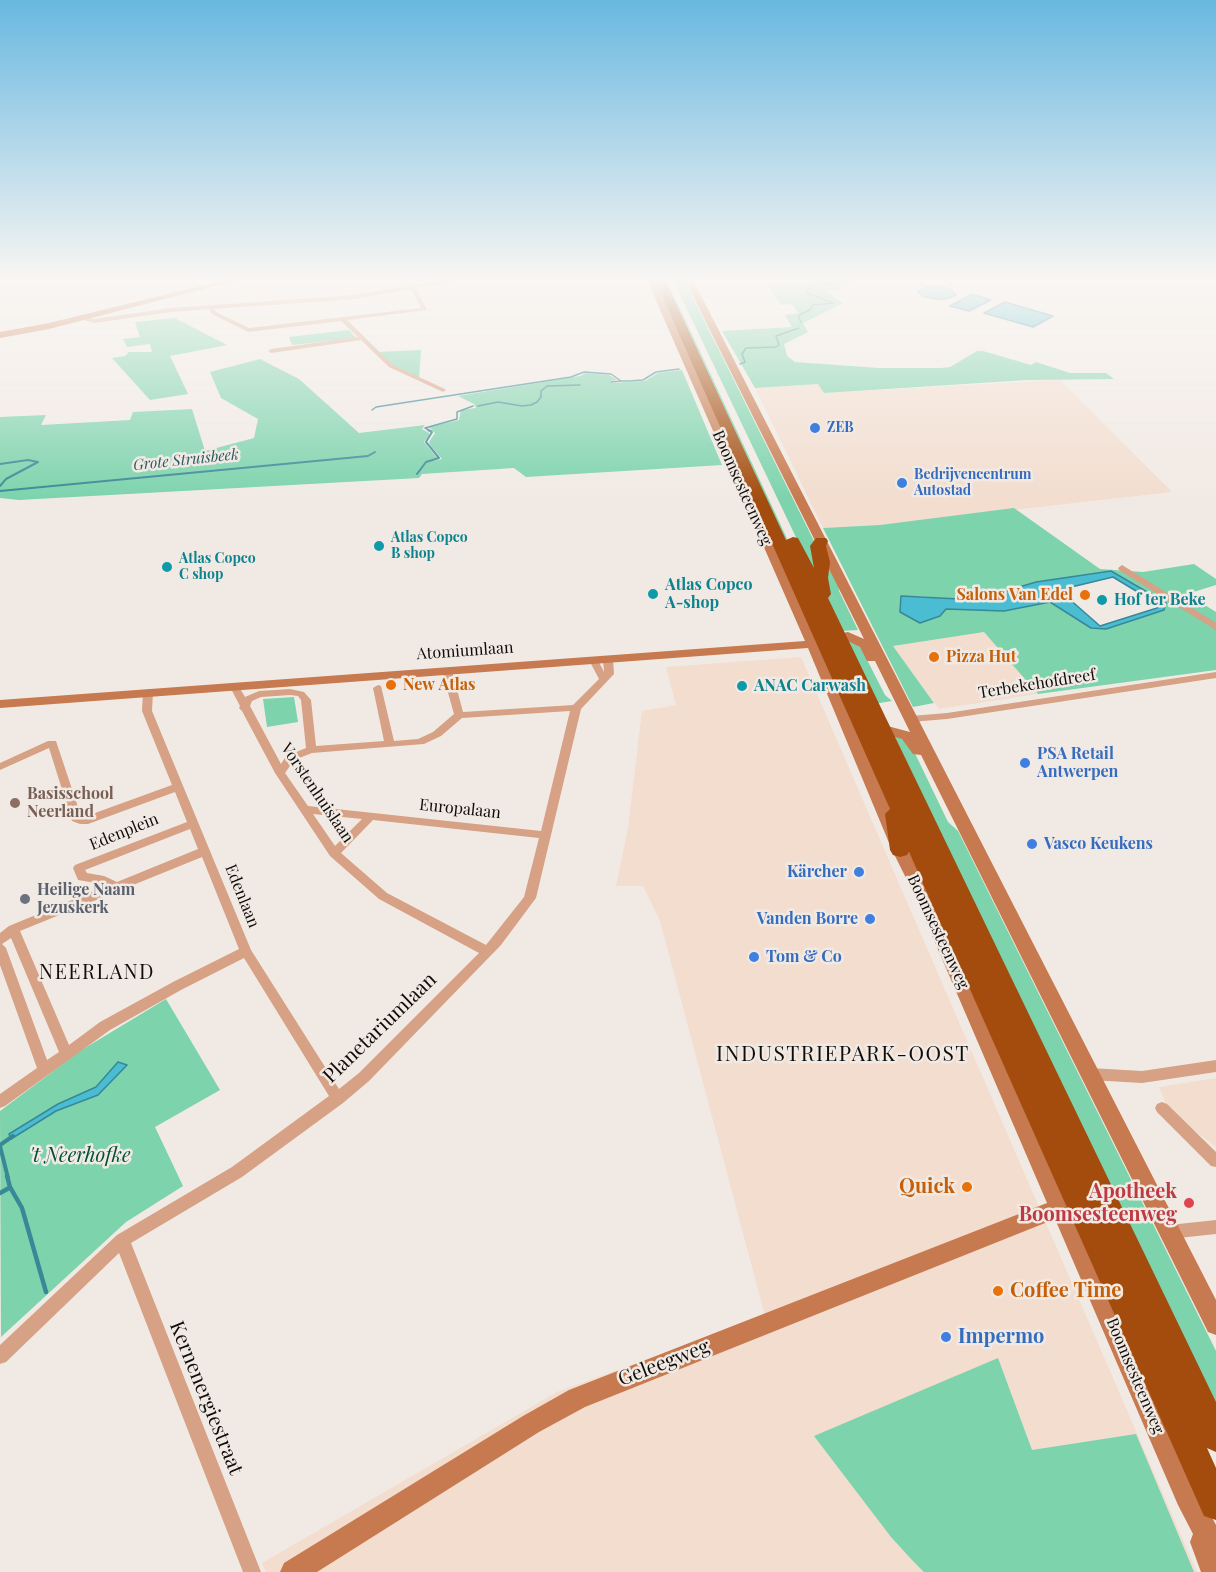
<!DOCTYPE html>
<html>
<head>
<meta charset="utf-8">
<style>
	body { margin:0 }
	canvas { display:block; background:#f1eae4 }
</style>
</head>
<body>
<canvas width="1216" height="1572"></canvas>
<script>
const g = document.querySelector('canvas').getContext('2d');
g.lineJoin = 'round';
function paint(path, color) {
  g.fillStyle = color;
  g.fill(path, 'evenodd');
}
function toPath(rows) {
  const path = new Path2D();
  for (const r of rows) {
    path.moveTo(r[0], r[1]);
    for (let i = 2; i < r.length; i += 2) path.lineTo(r[i], r[i + 1]);
  }
  return path;
}
function trace(path, color, width, dash) {
  g.strokeStyle = color;
  g.lineWidth = width;
  g.lineCap = dash ? 'butt' : 'round';
  g.setLineDash(dash || []);
  g.stroke(path);
}
function drawText(font, color, halo, rows, align = 'center') {
  g.font = font + ' "Playfair Display",serif';
  g.lineWidth = 5;
  g.setLineDash([]);
  g.textBaseline = 'middle';
  g.strokeStyle = halo;
  g.fillStyle = color;
  for (const [text, x, y, turn = 0] of rows) {
    g.save();
    g.translate(x, y);
    g.rotate((+turn || 0) * Math.PI / 180);
    g.textAlign = isNaN(turn) ? turn : align;
    if (halo) g.strokeText(text, 0, 0);
    g.fillText(text, 0, 0);
    g.restore();
  }
}
const commercial = toPath([
	[1060,380,1172,492,880,525,823,528,755,388,819,384,825,393],
	[984,632,1038,694,939,709,893,646],
	[801,657,1197,1572,266,1572,262,1563,557,1392,765,1316,660,921,643,886,616,886,628,828,642,711,676,705,666,667],
	[1216,1078,1216,1147,1187,1125,1166,1104,1159,1087]
]);
const green = toPath([
	[663,280,667,280,795,556,790,556],
	[673,280,684,280,818,549,814,575],
	[811,280,853,280,841,289,826,291,843,303,803,323,808,332,784,344,787,356,795,362,879,368,941,368,950,367,977,351,983,351,1031,365,1036,362,1070,373,1106,373,1114,379,1027,380,824,393,818,384,755,388,722,331,792,327,785,315,798,313,792,304,781,305,768,285,812,282],
	[175,318,227,345,170,356,188,394,150,400,112,358,125,356,129,352,152,352,150,344,127,347,123,339,140,337,135,322],
	[349,330,356,338,292,345,289,337],
	[421,350,419,379,391,366,376,352],
	[260,359,299,379,359,433,425,425,422,429,429,433,429,436,424,442,437,458,433,461,442,459,430,445,429,442,435,433,429,427,459,420,461,410,476,408,474,404,458,396,580,376,586,373,609,375,617,380,610,381,611,383,645,381,658,373,682,370,722,465,526,477,514,468,422,474,419,478,19,500,0,498,0,417,46,415,41,425,130,420,133,412,192,409,205,451,254,438,258,419,221,398,210,372],
	[1014,508,1100,569,1143,572,1194,564,1216,579,1216,585,1187,594,1216,612,1216,670,1038,694,984,632,893,646,934,703,913,707,823,528,880,525],
	[1111,571,1166,603,1163,610,1091,628,1050,602,1004,611,946,609,916,596,959,599,973,594,999,593,1036,582],
	[824,559,838,581,839,591,858,630,840,631,826,594],
	[844,640,853,641,861,648,885,695,892,701,874,704],
	[294,697,298,722,267,727,263,699],
	[894,735,910,743,948,822,958,831,1216,1351,1216,1419],
	[166,999,220,1090,155,1127,183,1186,126,1222,1,1337,0,1111,80,1051],
	[998,1358,1032,1450,1136,1434,1194,1572,924,1572,912,1560,891,1537,814,1436]
]);
const water = toPath([
	[937,286,951,289,956,295,946,299,935,299,924,297,918,292,923,288,937,286],
	[972,294,991,300,969,311,950,306,972,294],
	[1005,302,1053,316,1033,327,984,313,1005,302],
	[1111,571,1166,603,1164,610,1106,629,1091,628,1050,602,1004,611,946,609,940,616,920,623,900,612,901,596,959,599,973,594,999,593,1036,582,1111,571],
	[1113,577,1159,605,1157,608,1100,626,1059,590,1113,577],
	[118,1062,127,1065,98,1095,56,1111,11,1139,9,1134,58,1104,96,1087,118,1062]
]);
const streamFar3 = toPath([
	[801,322,798,316,811,309,813,305,833,303,807,293,808,287,839,283,835,280],
	[740,364,745,362,742,354,746,348,776,347,779,345,776,336,799,328],
	[611,382,621,381],
	[478,406,498,402,522,406,531,405,537,402,541,397,541,391,547,386,580,385],
	[372,410,376,407,571,377,584,372,611,374,621,381,629,381,643,380,656,372,679,369],
	[431,431,425,428,457,419,457,412,473,406]
]);
const streamFar2 = toPath([
	[0,464,28,460,38,462,6,479,0,486],
	[417,474,426,462,439,458,426,442,432,432,428,430],
	[0,491,368,456,375,452]
]);
const streamFar1 = toPath([
	[0,1145,13,1136],
	[0,1146,8,1178]
]);
const stream = toPath([
	[7,1176,10,1187,22,1208,46,1292],
	[0,1193,9,1188]
]);
const street = toPath([
	[448,280,460,280,416,288,427,310,347,320,393,365,445,389,446,390,443,392,389,367,361,340,271,353,268,351,271,349,358,337,341,321,248,332,212,314,209,309,171,312,94,323,77,318,80,316,94,319,171,308,355,295,409,286,412,284,414,285,448,280],
	[411,289,421,308,249,328,216,312,214,309,355,299,411,289],
	[1122,565,1216,623,1216,630,1119,570,1118,568,1122,565],
	[608,656,613,659,614,674,581,709,536,898,501,945,369,1081,343,1103,242,1177,131,1243,261,1572,243,1572,119,1253,6,1362,0,1364,0,1345,117,1235,232,1167,329,1096,244,958,181,990,110,1030,5,1106,0,1108,0,1094,37,1068,0,965,0,933,9,926,106,886,102,884,78,880,73,868,75,865,187,822,175,792,88,824,80,824,72,821,71,818,49,748,0,770,0,763,48,741,56,741,81,816,84,817,172,785,142,711,143,692,148,689,151,690,153,692,152,711,251,950,339,1089,359,1073,479,953,379,899,330,856,275,773,242,711,239,708,240,706,230,687,235,684,238,685,245,697,259,691,290,689,304,692,311,700,316,746,384,741,373,688,378,685,381,686,394,741,418,739,433,732,454,714,442,671,444,669,447,668,452,671,463,712,573,705,599,679,589,660,591,658,597,658,604,672,603,659,608,656],
	[290,695,298,696,301,700,306,748,286,756,281,764,250,706,252,701,261,697,290,695],
	[570,711,541,831,308,806,285,773,294,760,312,753,424,744,441,736,462,718,570,711],
	[313,814,362,819,335,846,313,814],
	[373,820,539,838,524,897,486,945,387,893,341,853,373,820],
	[190,829,198,849,117,882,104,876,87,873,85,870,190,829],
	[202,857,239,949,173,982,100,1022,69,1045,20,931,202,857],
	[11,938,59,1052,47,1060,6,948,2,944,11,938],
	[1216,672,1216,678,947,719,911,722,906,719,911,716,947,713,1216,672],
	[1216,1060,1216,1072,1142,1083,1090,1080,1085,1078,1083,1074,1085,1070,1090,1068,1142,1071,1216,1060],
	[1162,1102,1167,1104,1216,1152,1216,1167,1211,1166,1157,1112,1155,1108,1157,1104,1162,1102],
	[1216,1220,1216,1234,1169,1239,1164,1237,1162,1232,1164,1227,1169,1225,1216,1220]
]);
const secondary = toPath([
	[225,280,238,280,49,329,0,338,0,332,49,323,225,280],
	[647,280,655,280,817,638,848,632,864,639,685,280,693,280,1216,1300,1216,1335,1208,1332,921,755,913,754,902,739,875,731,873,728,880,724,910,732,875,661,867,661,860,647,846,640,820,645,908,850,931,896,1196,1487,1216,1525,1216,1572,1201,1572,1190,1542,1193,1534,1178,1505,1055,1219,585,1407,539,1432,317,1572,280,1572,284,1563,523,1416,569,1390,1047,1203,915,896,892,850,808,648,0,708,0,700,805,641,647,280]
]);
const highway = toPath([
	[655,280,665,280,786,540,793,537,798,538,814,568,810,546,816,538,826,538,828,541,826,546,830,562,828,578,831,594,828,598,1216,1402,1216,1452,1207,1448,1216,1468,1216,1520,1204,1516,909,852,907,855,900,857,893,855,890,850,885,814,890,809,655,280]
]);
const markers = [
	[815,428,6,"#3f7fe0"],
	[902,483,6,"#3f7fe0"],
	[379,546,6,"#0f9aa8"],
	[167,567,6,"#0f9aa8"],
	[653,594,6,"#0f9aa8"],
	[1085,595,6,"#e8710a"],
	[1102,600,6,"#0f9aa8"],
	[934,657,6,"#e8710a"],
	[391,685,6,"#e8710a"],
	[742,686,6,"#0f9aa8"],
	[1025,763,6,"#3f7fe0"],
	[15,803,6,"#8d6e63"],
	[1032,844,6,"#3f7fe0"],
	[859,872,6,"#3f7fe0"],
	[25,899,6,"#6b7280"],
	[870,919,6,"#3f7fe0"],
	[754,957,6,"#3f7fe0"],
	[967,1187,6,"#e8710a"],
	[1189,1203,6,"#e0444e"],
	[998,1291,6,"#e8710a"],
	[946,1337,6,"#3f7fe0"]
];
const farShopnames = [
	["ZEB",827,428],
	["Bedrijvencentrum",914,475],
	["Autostad",914,491]
];
const farCulturenames = [
	["Atlas Copco",391,538],
	["B shop",391,554],
	["Atlas Copco",179,559],
	["C shop",179,575]
];
const farWaternames = [
	["Grote Struisbeek",186,460,-6]
];
const streetNames = [
	["Boomsesteenweg",742,488,66],
	["Atomiumlaan",465,651,-4],
	["Terbekehofdreef",1037,684,-9],
	["Vorstenhuislaan",317,793,56],
	["Europalaan",460,809,6],
	["Edenplein",124,832,-22],
	["Edenlaan",242,896,68],
	["Boomsesteenweg",938,932,65],
	["Boomsesteenweg",1135,1376,67]
];
const cultureNames = [
	["Atlas Copco",665,585],
	["A-shop",665,603],
	["Hof ter Beke",1114,600],
	["ANAC Carwash",754,686]
];
const foodNames = [
	["Salons Van Edel",1073,595,"right"],
	["Pizza Hut",946,657],
	["New Atlas",403,685]
];
const shopNames = [
	["PSA Retail",1037,754],
	["Antwerpen",1037,772],
	["Vasco Keukens",1044,844],
	["Kärcher",847,872,"right"],
	["Vanden Borre",858,919,"right"],
	["Tom & Co",766,957]
];
const educationNames = [
	["Basisschool",27,794],
	["Neerland",27,812]
];
const worshipNames = [
	["Heilige Naam",37,890],
	["Jezuskerk",37,908]
];
const quarterNames = [
	["NEERLAND",97,973]
];
const nearStreetnames = [
	["Planetariumlaan",380,1028,-44],
	["Geleegweg",664,1363,-21],
	["Kernenergiestraat",206,1398,68]
];
const nearParknames = [
	["'t Neerhofke",80,1156]
];
const nearFoodnames = [
	["Quick",955,1187],
	["Coffee Time",1010,1291,"left"]
];
const nearHealthnames = [
	["Apotheek",1177,1192],
	["Boomsesteenweg",1177,1215]
];
const nearShopnames = [
	["Impermo",958,1337]
];
const nearNeighbourhoodnames = [
	["INDUSTRIEPARK-OOST",843,1054]
];
paint(commercial, '#f2ddcf');
paint(green, '#7cd3ac');
paint(water, '#4abdd3');
trace(water, '#388897', 1.5);
trace(streamFar3, '#388897', 1.5);
trace(streamFar2, '#388897', 2);
trace(streamFar1, '#388897', 4);
trace(stream, '#388897', 4.5);
paint(street, '#d6a184');
paint(secondary, '#c77a4f');
paint(highway, '#a34c0e');
const sky = g.createLinearGradient(0, 0, 0, 500);
sky.addColorStop(0, '#69b8e0');
sky.addColorStop(0.56, '#f9f6f3');
sky.addColorStop(1, '#f9f6f300');
g.fillStyle = sky;
g.fillRect(0, 0, 1216, 500);
for (const [x, y, r, color] of markers) {
  const dot = new Path2D();
  dot.arc(x, y, r, 0, 2 * Math.PI);
  g.fillStyle = color;
  g.fill(dot);
  trace(dot, '#f1eae4', 2);
}
drawText('bold 14px', '#366cbe', '#f1eae4', farShopnames, 'left');
drawText('bold 14px', '#0d838f', '#f1eae4', farCulturenames, 'left');
drawText('italic 15px', '#295963', '#f1eae4', farWaternames);
drawText('16px', '#0f0c0a', '#f1eae4', streetNames);
drawText('bold 16px', '#0d838f', '#f1eae4', cultureNames, 'left');
drawText('bold 16px', '#c56008', '#f1eae4', foodNames, 'left');
drawText('bold 16px', '#366cbe', '#f1eae4', shopNames, 'left');
drawText('bold 16px', '#785e54', '#f1eae4', educationNames, 'left');
drawText('bold 16px', '#5b616d', '#f1eae4', worshipNames, 'left');
g.letterSpacing = '1.5px';
drawText('20px', '#0f0c0a', '#f1eae4', quarterNames);
g.letterSpacing = '0px';
drawText('20px', '#0f0c0a', '#f1eae4', nearStreetnames);
drawText('italic 20px', '#005037', '#f1eae4', nearParknames);
drawText('bold 20px', '#c56008', '#f1eae4', nearFoodnames, 'right');
drawText('bold 20px', '#be3a42', '#f1eae4', nearHealthnames, 'right');
drawText('bold 20px', '#366cbe', '#f1eae4', nearShopnames, 'left');
g.letterSpacing = '1.5px';
drawText('21px', '#0f0c0a', '#f1eae4', nearNeighbourhoodnames);
g.letterSpacing = '0px';
</script>
</body>
</html>
